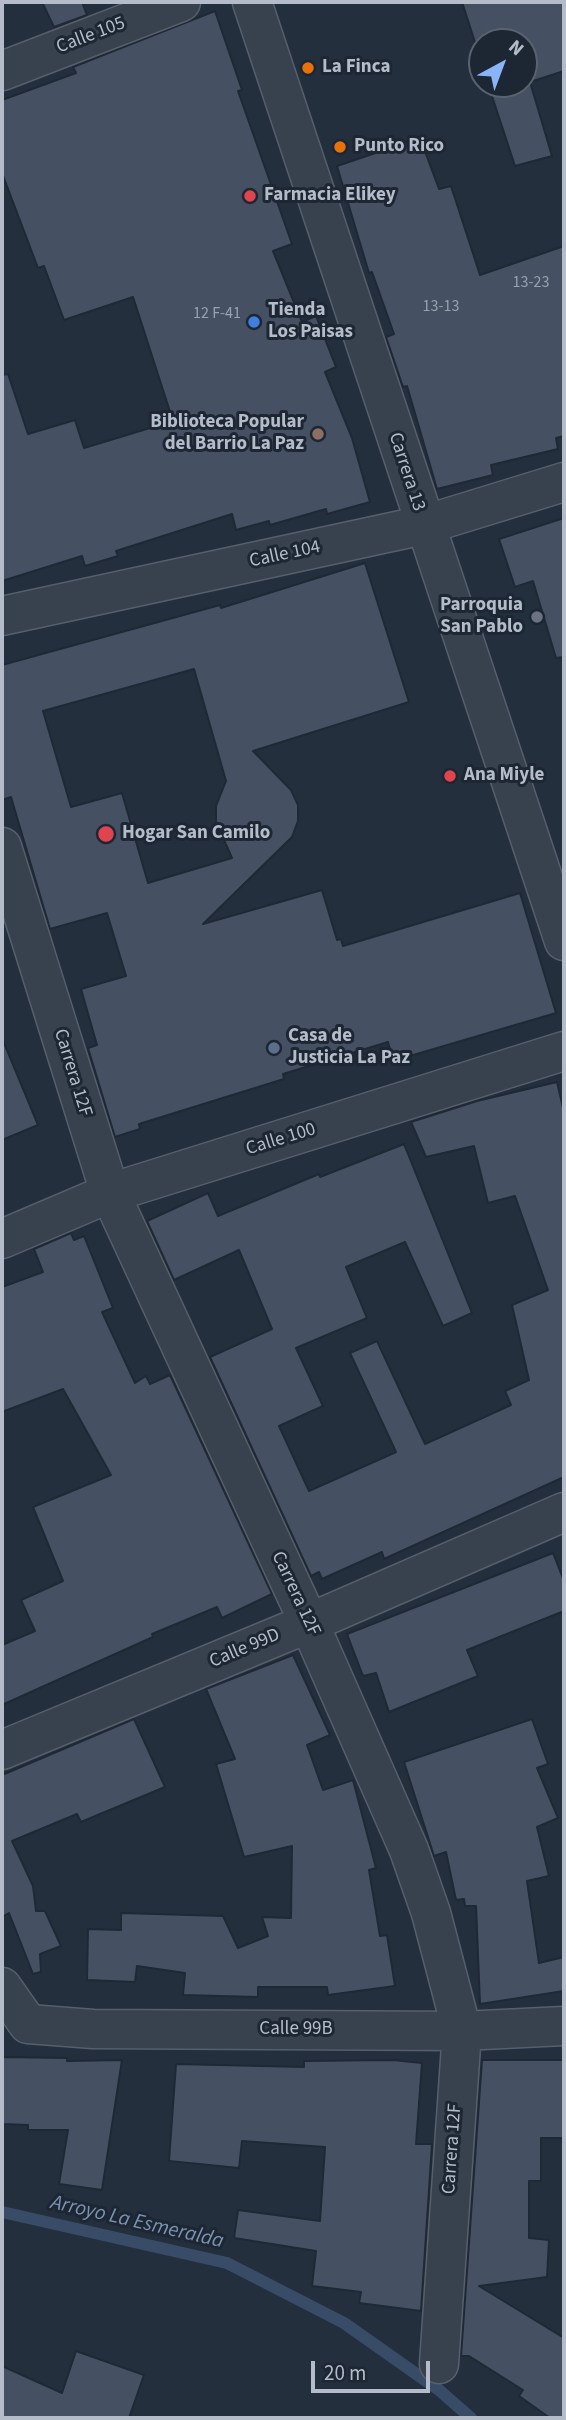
<!DOCTYPE html>
<html>
<head>
<meta charset="utf-8">
<style>
	body { margin:0 }
	#map { position:relative; width:566px; height:2420px; overflow:hidden; background:#242f3e; font-family:"Source Sans 3",sans-serif }
	canvas { display:block }
	.frame { position:absolute; inset:0; border:4px solid #b4bcc9; pointer-events:none }
	.north { position:absolute; left:468px; top:28px; width:70px; height:70px; box-sizing:border-box; background:#1d2633; border:2px solid #59626f; border-radius:50%; rotate:41deg; font-size:19px; font-weight:700; line-height:28px; text-align:center; color:#b4bcc9 }
	.north::after { content:''; display:block; margin:auto; width:24px; height:32px; background:#8ab4f8; clip-path:polygon(50% 0,100% 100%,50% 72%,0 100%) }
	.scale { position:absolute; left:311px; top:2361px; width:119px; height:32px; box-sizing:border-box; border:4px solid #b4bcc9; border-top:0; padding-left:9px; font-size:21px; line-height:24px; white-space:nowrap; color:#b4bcc9; -webkit-text-stroke:5px #1d2633; paint-order:stroke }
</style>
</head>
<body>
<div id="map">
<canvas width="566" height="2420"></canvas>
<div class="frame"></div>
<div class="north">N</div>
<div class="scale">20 m</div>
</div>
<script>
const g = document.querySelector('canvas').getContext('2d');
g.lineJoin = 'round';
function toPath(rows) {
  const path = new Path2D();
  for (const r of rows) {
    path.moveTo(r[0], r[1]);
    for (let i = 2; i < r.length; i += 2) path.lineTo(r[i], r[i + 1]);
  }
  return path;
}
function trace(path, color, width, dash) {
  g.strokeStyle = color;
  g.lineWidth = width;
  g.lineCap = dash ? 'butt' : 'round';
  g.setLineDash(dash || []);
  g.stroke(path);
}
function paint(path, color) {
  g.fillStyle = color;
  g.fill(path, 'evenodd');
}
function drawText(font, color, halo, rows, align = 'center') {
  g.font = font + ' "Source Sans 3",sans-serif';
  g.lineWidth = 6;
  g.setLineDash([]);
  g.textBaseline = 'middle';
  g.strokeStyle = halo;
  g.fillStyle = color;
  for (const [text, x, y, turn = 0] of rows) {
    g.save();
    g.translate(x, y);
    g.rotate((+turn || 0) * Math.PI / 180);
    g.textAlign = isNaN(turn) ? turn : align;
    if (halo) g.strokeText(text, 0, 0);
    g.fillText(text, 0, 0);
    g.restore();
  }
}
const stream = toPath([
	[2,2212,227,2263,344,2323,439,2390,471,2418]
]);
const building = toPath([
	[42,2,82,2,87,15,54,27,42,2],
	[462,2,564,2,564,71,530,82,552,156,515,166,488,84,524,84,524,42,482,42,482,64,462,2],
	[215,11,242,90,238,91,292,244,273,251,302,322,316,316,336,367,325,372,352,438,370,502,327,514,326,509,270,525,269,521,236,530,232,514,116,551,118,556,85,566,82,556,2,581,2,375,8,374,28,434,75,420,84,448,173,421,133,297,64,320,44,266,38,268,2,173,2,100,76,73,73,67,215,11],
	[420,138,439,189,451,186,480,275,564,246,564,436,556,438,558,449,491,465,493,475,437,489,407,386,403,387,386,337,394,334,372,272,369,273,337,166,420,138],
	[564,518,564,657,556,658,533,581,515,587,499,539,564,518],
	[365,563,409,702,253,751,291,790,298,805,298,821,292,837,203,924,322,890,337,940,341,939,343,946,520,893,556,1013,393,1061,388,1042,283,1074,284,1079,139,1124,140,1129,115,1137,88,1048,97,1045,81,989,126,976,107,913,50,929,11,797,2,800,2,665,220,605,221,608,365,563],
	[194,669,226,781,216,806,216,822,232,858,148,883,122,793,71,807,43,711,194,669],
	[2,1038,38,1125,2,1140,2,1038],
	[557,1082,564,1112,564,1477,384,1559,382,1552,322,1579,319,1572,311,1576,210,1357,272,1329,239,1250,174,1280,147,1221,208,1193,218,1216,319,1174,320,1177,404,1144,472,1313,443,1326,405,1242,346,1267,367,1318,296,1348,323,1406,279,1426,309,1491,396,1452,350,1353,377,1341,425,1444,511,1405,505,1391,529,1380,512,1305,548,1290,515,1196,488,1203,474,1146,426,1157,411,1122,477,1101,557,1082],
	[71,1233,74,1240,84,1236,113,1308,102,1312,135,1383,146,1376,150,1384,170,1375,272,1594,222,1618,217,1607,152,1634,153,1637,2,1705,2,1645,35,1631,21,1600,63,1581,33,1507,111,1475,63,1389,2,1412,2,1287,43,1272,34,1249,71,1233],
	[553,1553,564,1581,564,1611,467,1650,478,1676,389,1712,376,1673,363,1676,347,1634,553,1553],
	[293,1655,330,1735,307,1745,323,1790,353,1780,376,1868,369,1870,380,1936,387,1935,395,1986,328,1995,327,1987,258,1987,258,1997,183,1995,185,1973,137,1966,135,1982,87,1980,88,1929,121,1930,121,1913,223,1916,238,1948,268,1936,262,1917,291,1918,292,1846,244,1857,216,1764,235,1759,206,1689,293,1655],
	[134,1719,165,1787,81,1822,77,1814,12,1841,33,1886,36,1911,45,1911,61,1946,40,1954,41,1972,33,1974,9,1913,2,1917,2,1775,134,1719],
	[532,1719,548,1764,537,1768,558,1818,537,1827,549,1876,527,1881,539,1963,564,1957,564,1991,480,2004,476,1906,465,1906,464,1899,456,1900,446,1852,434,1856,404,1762,532,1719],
	[2,2057,67,2058,67,2061,122,2060,102,2190,59,2184,68,2130,28,2130,28,2125,2,2124,2,2057],
	[393,2060,422,2063,416,2144,432,2144,421,2311,359,2303,361,2292,312,2286,316,2251,234,2238,238,2210,320,2221,325,2147,242,2141,239,2168,169,2161,176,2064,304,2067,304,2061,393,2060],
	[482,2060,564,2060,564,2138,541,2138,541,2181,529,2181,529,2238,549,2240,547,2277,479,2286,564,2338,564,2418,550,2418,519,2396,523,2390,469,2356,461,2356,482,2060],
	[76,2351,144,2375,129,2418,2,2418,2,2366,62,2393,76,2351]
]);
const minor = toPath([
	[252,2,564,941],
	[2,71,181,2],
	[2,616,424,525,564,482],
	[2,847,110,1193,309,1623,409,1850,431,1913,462,2031,439,2364],
	[2,1239,110,1193,564,1051],
	[2,1750,309,1623,564,1512],
	[2,1987,28,2024,93,2029,462,2031,564,2026]
]);
const markers = [
	[308,68,7,"#e8710a"],
	[340,147,7,"#e8710a"],
	[250,196,7,"#e0444e"],
	[254,322,7,"#3f7fe0"],
	[318,434,7,"#8d6e63"],
	[537,617,7,"#6b7280"],
	[450,776,7,"#e0444e"],
	[106,834,9,"#e0444e"],
	[274,1048,7,"#5c6f8a"]
];
const numberNames = [
	["13-23",531,283],
	["13-13",441,307],
	["12 F-41",217,314]
];
const streetNames = [
	["Calle 105",91,36,-21],
	["Carrera 13",406,472,72],
	["Calle 104",285,555,-12],
	["Carrera 12F",72,1073,73],
	["Calle 100",281,1140,-17],
	["Carrera 12F",295,1594,65],
	["Calle 99D",245,1649,-23],
	["Calle 99B",296,2030],
	["Carrera 12F",453,2149,-86]
];
const poiNames = [
	["La Finca",322,68],
	["Punto Rico",354,147],
	["Farmacia Elikey",264,196],
	["Tienda",268,311],
	["Los Paisas",268,333],
	["Biblioteca Popular",304,423,"right"],
	["del Barrio La Paz",304,445,"right"],
	["Parroquia",523,606,"right"],
	["San Pablo",523,628,"right"],
	["Ana Miyle",464,776],
	["Hogar San Camilo",122,834],
	["Casa de",288,1037],
	["Justicia La Paz",288,1059]
];
const waterNames = [
	["Arroyo La Esmeralda",137,2223,13]
];
trace(stream, '#394c67', 12);
paint(building, '#455162');
trace(building, '#1f2835', 2);
trace(minor, '#565f6c', 41);
trace(minor, '#38414e', 38);
for (const [x, y, r, color] of markers) {
  const dot = new Path2D();
  dot.arc(x, y, r, 0, 2 * Math.PI);
  g.fillStyle = color;
  g.fill(dot);
  trace(dot, '#1d2633', 2.5);
}
drawText('16px', '#98a1af', null, numberNames);
drawText('19px', '#b4bcc9', '#1d2633', streetNames);
drawText('bold 19px', '#b4bcc9', '#1d2633', poiNames, 'left');
drawText('italic 21px', '#7c92b1', '#1d2633', waterNames);
</script>
</body>
</html>
